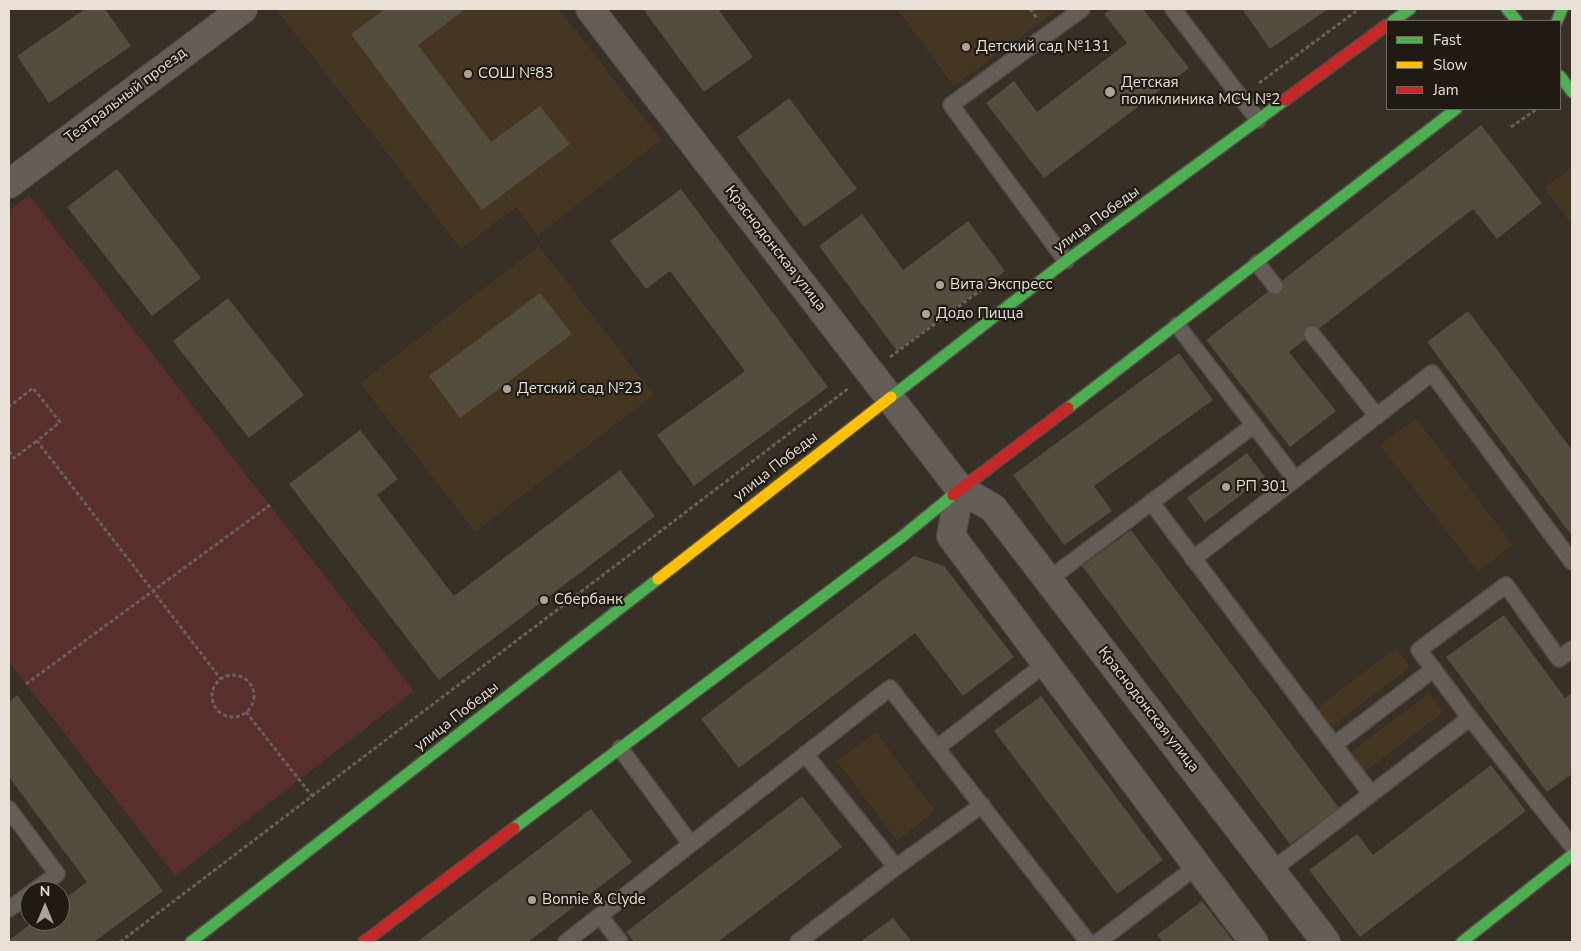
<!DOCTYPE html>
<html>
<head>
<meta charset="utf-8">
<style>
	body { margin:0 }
	#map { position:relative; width:1581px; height:951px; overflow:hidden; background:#373027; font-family:"Nunito Sans",sans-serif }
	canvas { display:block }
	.frame { position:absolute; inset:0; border:10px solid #e9e1d7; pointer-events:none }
	.legend { position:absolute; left:1386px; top:20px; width:175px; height:90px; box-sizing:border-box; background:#1f1a13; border:1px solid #706a61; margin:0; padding:6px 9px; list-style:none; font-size:15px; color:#e9e1d7 }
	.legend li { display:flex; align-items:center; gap:10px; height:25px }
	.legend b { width:25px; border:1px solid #706a61 }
	.north { position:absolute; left:20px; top:881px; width:50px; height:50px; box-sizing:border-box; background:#1f1a13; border:1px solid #706a61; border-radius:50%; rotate:0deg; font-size:14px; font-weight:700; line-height:20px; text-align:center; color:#e9e1d7 }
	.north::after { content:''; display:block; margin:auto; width:18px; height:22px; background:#aba399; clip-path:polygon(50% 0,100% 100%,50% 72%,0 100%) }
</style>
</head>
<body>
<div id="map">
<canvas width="1581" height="951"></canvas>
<div class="frame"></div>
<ul class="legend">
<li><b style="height:6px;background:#4caf50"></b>Fast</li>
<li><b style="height:6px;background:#ffc107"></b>Slow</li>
<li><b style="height:6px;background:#c62828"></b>Jam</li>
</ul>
<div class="north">N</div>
</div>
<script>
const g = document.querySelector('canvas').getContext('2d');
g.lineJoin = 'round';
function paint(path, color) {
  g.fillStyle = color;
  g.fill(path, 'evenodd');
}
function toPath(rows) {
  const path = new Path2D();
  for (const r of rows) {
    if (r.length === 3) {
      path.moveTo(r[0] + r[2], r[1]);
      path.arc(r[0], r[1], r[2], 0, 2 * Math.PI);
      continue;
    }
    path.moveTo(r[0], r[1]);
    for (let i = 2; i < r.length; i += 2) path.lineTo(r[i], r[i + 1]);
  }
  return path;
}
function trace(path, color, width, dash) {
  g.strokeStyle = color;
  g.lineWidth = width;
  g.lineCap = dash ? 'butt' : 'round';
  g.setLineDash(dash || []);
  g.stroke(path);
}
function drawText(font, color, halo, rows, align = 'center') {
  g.font = font + ' "Nunito Sans",sans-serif';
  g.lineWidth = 4.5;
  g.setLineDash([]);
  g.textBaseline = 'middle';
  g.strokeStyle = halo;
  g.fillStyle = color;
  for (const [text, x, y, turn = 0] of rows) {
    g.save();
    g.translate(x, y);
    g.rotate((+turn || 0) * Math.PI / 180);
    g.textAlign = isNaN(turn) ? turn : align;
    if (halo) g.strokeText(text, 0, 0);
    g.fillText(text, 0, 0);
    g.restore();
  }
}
const built = toPath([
	[276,9,559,9,661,140,538,235,516,207,461,249],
	[897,9,1059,9,954,86],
	[1572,167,1572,225,1544,188],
	[539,246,654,395,475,532,360,383],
	[1416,418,1513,545,1478,572,1380,445],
	[1396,648,1410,667,1329,729,1314,710],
	[1429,693,1443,712,1362,774,1347,755],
	[876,732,935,811,897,841,837,761]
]);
const green = toPath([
	[29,195,414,691,175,876,9,662,9,211]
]);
const building = toPath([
	[85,9,105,9,131,46,49,103,17,56],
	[385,9,462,9,463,11,418,45,491,142,540,106,570,144,482,210,351,34],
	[643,9,718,9,753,57,704,92],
	[1111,9,1143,9,1189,68,1044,178,986,103,1014,81,1037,112,1127,43,1104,14],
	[1242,9,1328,9,1270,49],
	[789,98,857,189,804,227,737,137],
	[1481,125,1542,203,1497,239,1473,209,1289,352,1336,411,1290,447,1206,340],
	[117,169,201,278,152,316,67,207],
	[681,189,828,387,694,486,657,435,745,371,670,271,646,289,610,241],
	[862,214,903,270,968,221,1005,271,897,351,819,246],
	[540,293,572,334,460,418,429,376],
	[228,298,304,395,249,438,173,341],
	[1468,311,1572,450,1572,536,1427,342],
	[1179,353,1213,400,1094,486,1112,511,1064,545,1013,475],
	[360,430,398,479,377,495,454,596,620,470,655,516,439,680,289,484],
	[1247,453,1265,477,1205,522,1187,498],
	[1131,530,1339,808,1290,844,1082,566],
	[914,556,944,566,1014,657,963,696,915,633,739,768,701,719],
	[1504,615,1565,698,1572,693,1572,774,1547,792,1446,657],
	[17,695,163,891,94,942,9,942,9,940,35,921,60,921,60,902,87,882,9,777,9,702],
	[1041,696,1163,860,1117,894,994,731],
	[1491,765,1526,811,1360,937,1309,870,1357,834,1373,855],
	[802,796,842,847,718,942,634,942,626,932],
	[591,809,632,862,528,942,417,942],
	[1202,901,1234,942,1163,942,1157,935],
	[893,918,912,942,860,942]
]);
const path = toPath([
	[1030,9,1037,18],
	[1259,83,1359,9],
	[1511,127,1537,109],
	[890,357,992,282],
	[9,404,10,406,33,388,60,422,37,441,221,679],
	[9,451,14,458,37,441],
	[233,696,21],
	[26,684,270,505],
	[246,712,312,796],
	[120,942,849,388]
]);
const lane = toPath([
	[1173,9,1258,120],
	[1066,261,951,105,1082,9],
	[1257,263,1275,286],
	[1312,334,1377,416],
	[1254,425,1295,479],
	[1151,502,1371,794],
	[1193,559,1432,373,1572,562],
	[1048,580,1254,425,1177,325],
	[1470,718,1419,650,1506,585,1559,659,1572,649],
	[1334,745,1434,669],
	[620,748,690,843],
	[937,748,1046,663],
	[805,754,896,867],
	[9,809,57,874,34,891],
	[1271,871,1470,718,1572,846],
	[9,909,30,894],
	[600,916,620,942],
	[566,942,890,688,1088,942],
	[798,942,896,867,982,805],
	[1098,942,1197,866]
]);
const street = toPath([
	[590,9,960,489,993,508,1326,942],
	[9,184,243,9],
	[960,489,951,536,1254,942]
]);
const fast = toPath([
	[1507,9,1517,21],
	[1393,21,1410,9],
	[1557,21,1562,9],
	[1560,76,1572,92],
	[891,397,1066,261,1285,100],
	[1068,408,1456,109],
	[514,828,903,536,953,495],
	[191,942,658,579],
	[1462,942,1572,855]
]);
const slow = toPath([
	[658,579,891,397]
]);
const jam = toPath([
	[1285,100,1387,25],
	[953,495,1068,408],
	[364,942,514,828]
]);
const markers = [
	[966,47,5,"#aba399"],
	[468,74,5,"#aba399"],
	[1110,92,6,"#aba399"],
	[940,285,5,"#aba399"],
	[926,314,5,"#aba399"],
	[507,389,5,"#aba399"],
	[1226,487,5,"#aba399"],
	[544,600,5,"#aba399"],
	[532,900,5,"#aba399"]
];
const poiNames = [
	["Детский сад №131",976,47],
	["СОШ №83",478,74],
	["Детская",1121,83],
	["поликлиника МСЧ №2",1121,100],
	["Вита Экспресс",950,285],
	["Додо Пицца",936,314],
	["Детский сад №23",517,389],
	["РП 301",1236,487],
	["Сбербанк",554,600],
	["Bonnie & Clyde",542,900]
];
const streetNames = [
	["Театральный проезд",126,96,-37],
	["улица Победы",1097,220,-36],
	["Краснодонская улица",775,249,52],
	["улица Победы",776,467,-38],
	["Краснодонская улица",1148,710,52],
	["улица Победы",457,717,-38]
];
paint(built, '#443621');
paint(green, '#582f2b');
paint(building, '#534d3d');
trace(lane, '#524c45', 18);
trace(street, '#524c45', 30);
trace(fast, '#524c45', 14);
trace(slow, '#524c45', 14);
trace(jam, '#524c45', 14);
trace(path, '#67605b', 3, [4, 2.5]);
trace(lane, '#655d57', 15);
trace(street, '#655d57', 28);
trace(fast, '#4caf50', 11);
trace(slow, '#ffc107', 11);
trace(jam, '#c62828', 11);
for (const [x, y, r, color] of markers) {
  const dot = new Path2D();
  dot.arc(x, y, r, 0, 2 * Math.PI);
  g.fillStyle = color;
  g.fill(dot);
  trace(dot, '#1f1a13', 2);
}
drawText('15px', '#e9e1d7', '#1f1a13', poiNames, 'left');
drawText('15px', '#e9e1d7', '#1f1a13', streetNames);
</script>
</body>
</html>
